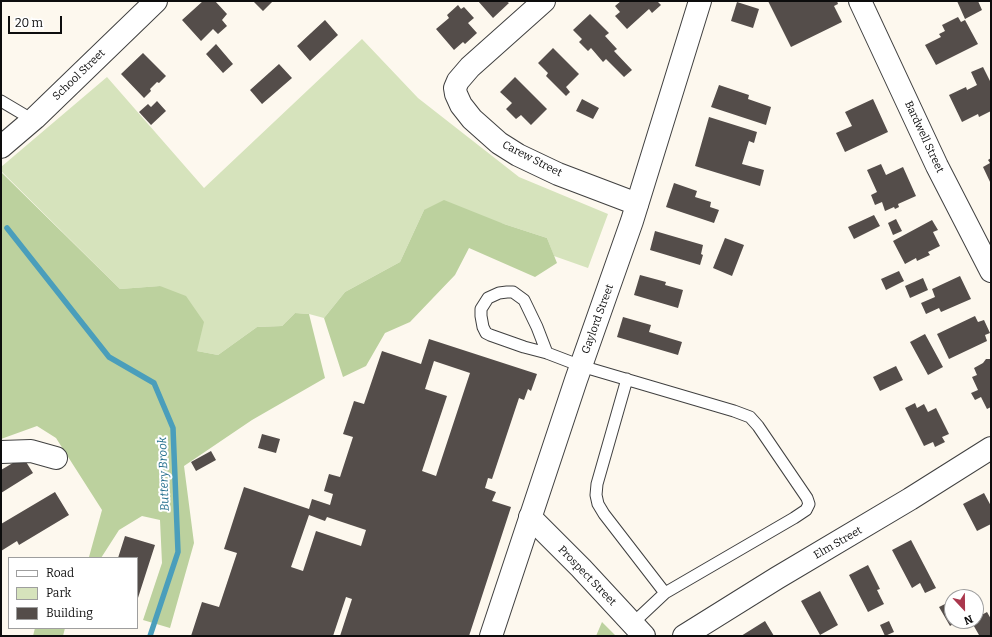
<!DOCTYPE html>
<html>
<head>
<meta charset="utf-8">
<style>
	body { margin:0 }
	#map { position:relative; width:992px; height:637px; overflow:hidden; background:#fdf8ee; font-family:Bitter,serif }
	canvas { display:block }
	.frame { position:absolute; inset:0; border:2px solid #0d0d0d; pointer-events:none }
	.legend { position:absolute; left:8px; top:557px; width:130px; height:72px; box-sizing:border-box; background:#fff; border:1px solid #9e9e9e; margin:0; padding:5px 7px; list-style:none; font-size:12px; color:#0d0d0d }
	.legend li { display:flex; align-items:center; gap:8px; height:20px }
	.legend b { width:20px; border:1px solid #9e9e9e }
	.north { position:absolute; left:944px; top:589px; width:40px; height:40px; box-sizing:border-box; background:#fff; border:1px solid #9e9e9e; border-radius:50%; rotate:158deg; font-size:11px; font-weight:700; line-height:16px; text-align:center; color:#0d0d0d }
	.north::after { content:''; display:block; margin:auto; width:14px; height:18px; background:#aa374d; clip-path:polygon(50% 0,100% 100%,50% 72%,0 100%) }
	.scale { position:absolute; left:8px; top:16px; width:54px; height:18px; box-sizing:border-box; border:2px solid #0d0d0d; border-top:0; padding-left:5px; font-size:12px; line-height:14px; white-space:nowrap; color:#0d0d0d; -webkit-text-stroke:3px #fff; paint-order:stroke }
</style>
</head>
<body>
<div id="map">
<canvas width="992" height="637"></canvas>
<div class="frame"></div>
<ul class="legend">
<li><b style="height:5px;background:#fff"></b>Road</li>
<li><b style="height:11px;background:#d6e3bc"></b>Park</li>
<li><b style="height:11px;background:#544d4a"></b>Building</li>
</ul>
<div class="north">N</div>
<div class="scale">20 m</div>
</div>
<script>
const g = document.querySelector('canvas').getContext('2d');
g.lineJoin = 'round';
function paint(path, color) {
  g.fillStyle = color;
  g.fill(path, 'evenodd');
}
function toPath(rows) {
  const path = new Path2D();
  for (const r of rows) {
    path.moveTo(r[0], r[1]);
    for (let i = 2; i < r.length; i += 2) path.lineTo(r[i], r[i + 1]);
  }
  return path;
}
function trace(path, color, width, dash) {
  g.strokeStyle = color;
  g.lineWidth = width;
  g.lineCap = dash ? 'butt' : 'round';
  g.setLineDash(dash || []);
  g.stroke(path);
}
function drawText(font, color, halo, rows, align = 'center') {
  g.font = font + ' Bitter,serif';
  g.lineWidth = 4;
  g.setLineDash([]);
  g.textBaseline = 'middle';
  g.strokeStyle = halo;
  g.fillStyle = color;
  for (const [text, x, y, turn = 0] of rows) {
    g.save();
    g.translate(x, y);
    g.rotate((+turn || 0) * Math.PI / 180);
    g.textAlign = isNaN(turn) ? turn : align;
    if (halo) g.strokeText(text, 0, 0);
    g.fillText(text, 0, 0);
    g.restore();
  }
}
const green = toPath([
	[362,39,418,98,519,177,608,214,588,268,554,256,547,238,504,224,424,210,400,262,345,292,324,318,309,314,295,313,282,326,257,327,218,355,197,351,160,286,120,289,1,171,1,167,107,77,204,188]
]);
const forest = toPath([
	[2,173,120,289,160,286,186,296,204,322,197,351,218,355,257,327,282,326,295,313,309,314,325,378,252,420,184,466,194,543,170,628,143,620,162,563,160,520,142,516,119,530,101,558,68,558,89,557,102,510,56,438,37,426,1,439,1,174],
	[444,200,504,224,547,238,557,263,535,277,469,248,455,275,410,322,385,333,366,366,343,377,324,318,345,292,400,262,424,210],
	[602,622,616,636,596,636],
	[35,628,65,628,63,636,33,636]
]);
const stream = toPath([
	[7,228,109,357,154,383,173,428,178,552,150,636]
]);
const building = toPath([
	[203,1,215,1,227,14,222,20,227,26,218,34,213,29,201,41,182,20],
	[253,1,273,1,263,11],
	[478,1,506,1,509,3,493,18],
	[621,1,657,1,661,5,652,13,649,9,627,29,615,16,620,12,615,6],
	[768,1,837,1,838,4,834,6,842,22,791,47],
	[957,1,978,1,982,10,965,19],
	[737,2,759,9,753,28,731,21],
	[458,5,461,9,464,7,474,18,468,23,477,33,465,44,463,42,454,50,436,29,449,18,447,15],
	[590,14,609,33,605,36,617,49,614,51,632,70,624,77,606,59,603,62,591,48,588,51,579,42,582,39,573,30],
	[958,17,961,22,965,20,978,44,936,65,925,45,941,37,939,34,945,31,942,25],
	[325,20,338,35,310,61,297,46],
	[216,44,233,64,223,73,206,54],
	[553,48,579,74,566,87,570,92,566,96,546,76,548,73,538,63],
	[143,53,166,76,159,83,157,82,150,89,151,91,144,98,121,74],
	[279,64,292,78,262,104,250,90],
	[983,67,991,83,991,111,979,117,978,114,962,122,949,95,966,87,967,90,977,85,971,72],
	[515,77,547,109,531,125,521,115,516,119,506,109,512,103,500,92],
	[719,85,749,95,748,99,771,107,766,125,711,107],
	[582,99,599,108,593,119,576,111],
	[873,99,888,132,845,152,836,133,852,126,845,112],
	[157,101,166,111,151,125,139,112,148,104,151,107],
	[709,117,757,132,754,143,749,141,742,164,764,170,760,186,695,166],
	[991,158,991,184,983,167,990,163,988,160],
	[881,164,886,175,903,167,916,196,898,204,899,207,895,209,894,207,885,211,882,202,875,205,871,195,877,192,867,170],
	[674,183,697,191,695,197,711,202,710,207,719,210,714,223,666,207],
	[874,215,880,226,854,239,848,227],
	[896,219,902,231,893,235,888,223],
	[932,220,938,230,933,232,940,246,928,252,930,255,917,261,916,258,905,264,893,241],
	[655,231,703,245,701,254,703,255,700,265,650,250],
	[725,238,744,245,732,276,713,268],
	[899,271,904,281,886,290,881,279],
	[640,275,666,282,665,285,683,290,678,308,634,295],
	[960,276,971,299,941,312,939,308,926,314,921,303,935,297,932,289],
	[923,278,928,290,910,298,905,286],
	[975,316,978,322,984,320,990,333,985,335,987,341,949,359,937,334],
	[623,317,651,325,649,332,682,342,678,355,617,337],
	[925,334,943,367,928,375,910,342],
	[429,339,537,374,531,391,528,389,524,400,519,398,492,479,488,478,485,488,496,492,492,501,511,507,469,636,340,636,352,599,346,597,333,636,191,636,202,602,219,607,237,553,224,549,244,487,309,509,312,499,330,505,333,494,324,491,329,474,340,477,353,437,343,434,354,401,364,404,382,351,421,364],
	[434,361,470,373,436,476,422,471,447,396,425,389],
	[309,515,325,521,327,517,366,530,361,546,316,531,303,571,291,567],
	[986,359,991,359,991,407,987,409,981,397,975,400,971,393,978,390,972,377,977,375,974,368,983,363],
	[896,366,903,380,880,391,873,377],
	[915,403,917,408,924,404,928,412,936,408,949,434,942,437,945,442,935,447,933,442,924,446,905,408],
	[262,434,280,439,276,453,258,448],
	[211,451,216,460,196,471,191,462],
	[23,457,33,473,1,493,1,470],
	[55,492,69,515,19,545,17,541,1,551,1,524],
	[984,493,991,506,991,524,977,531,963,504],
	[125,536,155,545,137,601,137,558,118,558],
	[911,540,936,588,925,593,920,583,912,588,892,550],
	[868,565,880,589,877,590,884,604,868,612,849,575],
	[820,591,838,625,820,635,801,601],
	[951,601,952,603,952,621,958,621,950,626,939,607],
	[987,612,991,619,991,636,977,636,979,635,971,621,976,621,976,618],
	[765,621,774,636,741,636],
	[889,621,894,632,885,636,880,625]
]);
const service = toPath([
	[1,101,33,120],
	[547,353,537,327,524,300,513,292,507,292,499,293,488,298,481,309,481,316,483,327,486,333,490,335,524,347,547,353,581,366,734,411,750,417,758,426,807,498,809,504,806,510,794,518,665,593,632,624],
	[627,379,597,484,596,495,598,504,604,514,665,593]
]);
const minor = toPath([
	[544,1,470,67,458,81,455,88,456,94,461,105,472,119,499,143,518,155,558,174,637,204],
	[1,147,35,118,156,1],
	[1,452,31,451,56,458],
	[530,517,581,568,644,636],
	[684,636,777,578,910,499,991,448]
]);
const tertiary = toPath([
	[860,1,937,166,991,271],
	[491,636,576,380,632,221,700,1]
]);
const streetNames = [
	["School Street",79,75,-44],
	["Bardwell Street",924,137,65],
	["Carew Street",532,159,27],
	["Gaylord Street",598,319,-70],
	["Elm Street",838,543,-30],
	["Prospect Street",587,576,46]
];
const waterNames = [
	["Buttery Brook",164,474,-92]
];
paint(green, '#d6e3bc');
paint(forest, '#bcd19e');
trace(stream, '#4a9ebb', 5.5);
paint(building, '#544d4a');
trace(service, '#404040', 13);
trace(minor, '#404040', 24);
trace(tertiary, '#404040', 24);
trace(service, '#fff', 11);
trace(minor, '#fff', 22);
trace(tertiary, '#fff', 22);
drawText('11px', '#0d0d0d', '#fff', streetNames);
drawText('italic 12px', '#26708e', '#fff', waterNames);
</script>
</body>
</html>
